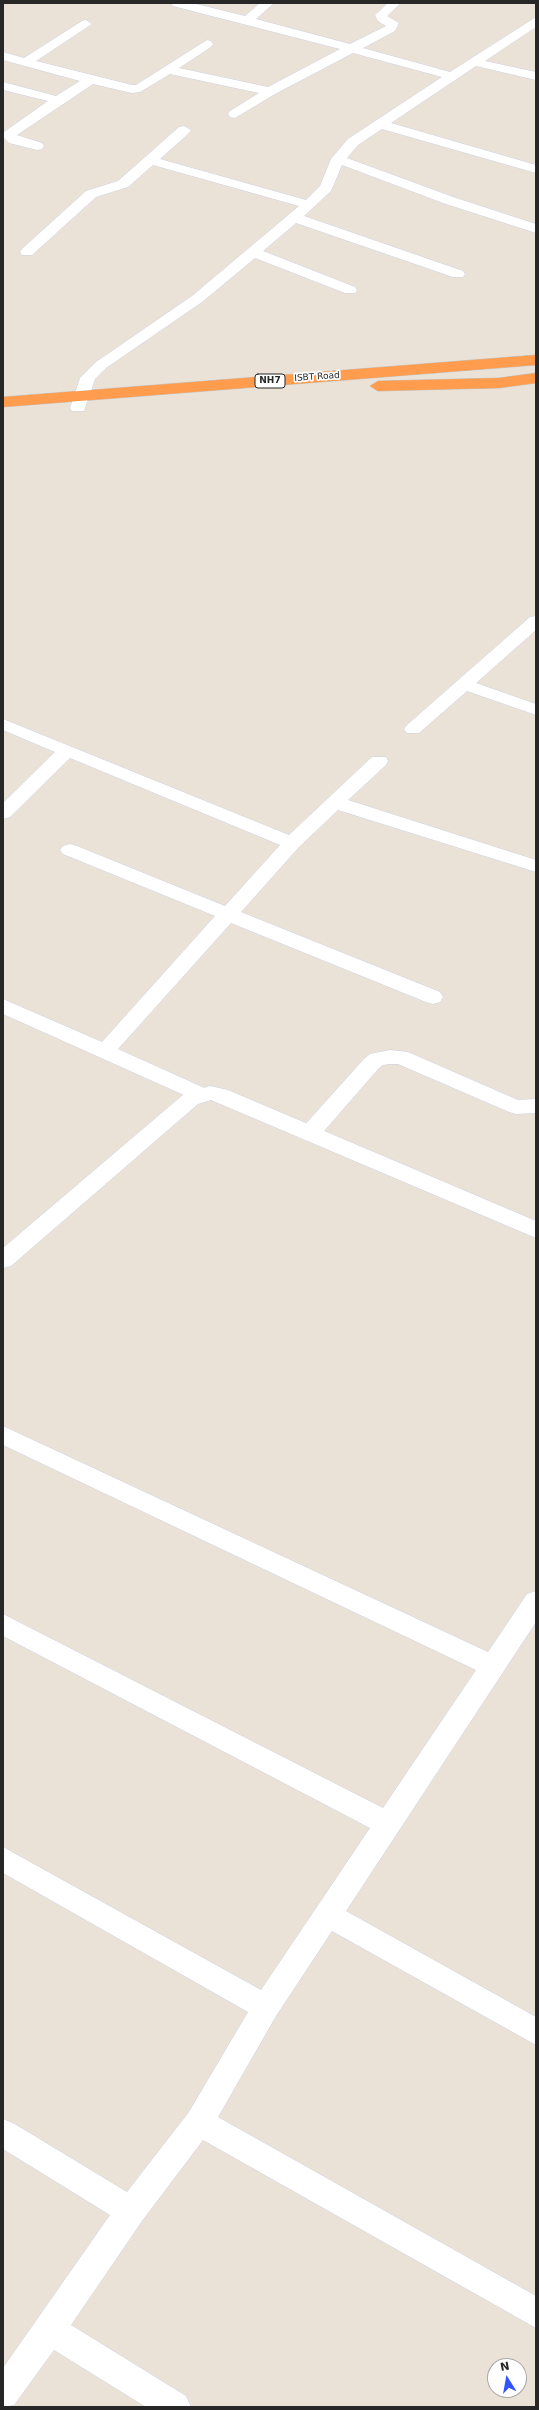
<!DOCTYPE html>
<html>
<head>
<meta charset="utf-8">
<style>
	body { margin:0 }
	#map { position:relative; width:539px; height:2410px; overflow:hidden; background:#eae2d7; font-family:"DejaVu Sans",sans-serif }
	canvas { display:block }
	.frame { position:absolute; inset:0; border:4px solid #272727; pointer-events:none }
	.north { position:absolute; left:487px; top:2358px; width:40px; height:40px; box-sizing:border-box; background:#fff; border:1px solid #a9a9a9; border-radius:50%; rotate:349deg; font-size:11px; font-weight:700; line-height:16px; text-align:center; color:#272727 }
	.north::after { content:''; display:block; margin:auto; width:14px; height:18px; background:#3155fd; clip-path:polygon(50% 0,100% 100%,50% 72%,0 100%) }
</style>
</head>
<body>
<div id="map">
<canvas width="539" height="2410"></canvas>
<div class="frame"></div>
<div class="north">N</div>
</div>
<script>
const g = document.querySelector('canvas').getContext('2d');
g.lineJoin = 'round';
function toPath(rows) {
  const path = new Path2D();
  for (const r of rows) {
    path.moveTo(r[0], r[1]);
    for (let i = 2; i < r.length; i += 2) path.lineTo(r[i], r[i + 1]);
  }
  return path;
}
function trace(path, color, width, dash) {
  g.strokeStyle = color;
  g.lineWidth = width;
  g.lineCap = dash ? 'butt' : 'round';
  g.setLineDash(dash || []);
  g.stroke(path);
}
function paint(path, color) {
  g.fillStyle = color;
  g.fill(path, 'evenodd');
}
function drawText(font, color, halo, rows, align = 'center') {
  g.font = font + ' "DejaVu Sans",sans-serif';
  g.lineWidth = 3.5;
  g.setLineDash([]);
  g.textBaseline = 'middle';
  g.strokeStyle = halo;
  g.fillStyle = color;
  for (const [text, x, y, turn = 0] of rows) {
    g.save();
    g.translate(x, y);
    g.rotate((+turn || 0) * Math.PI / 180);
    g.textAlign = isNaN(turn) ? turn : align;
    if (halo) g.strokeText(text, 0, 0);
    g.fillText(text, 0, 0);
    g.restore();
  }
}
const street = toPath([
	[171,3,192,3,245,16,260,3,274,3,256,19,350,44,386,26,378,21,375,15,388,3,401,3,387,16,399,23,395,31,363,48,450,72,536,17,536,27,485,61,536,72,536,80,476,66,391,123,536,165,536,173,382,129,358,145,347,158,453,197,536,224,536,233,443,203,342,165,331,191,304,216,463,271,465,274,463,277,453,277,296,223,263,251,355,287,357,290,355,293,345,293,255,258,202,302,106,368,95,379,84,411,72,411,70,408,80,378,96,362,192,296,299,206,153,165,128,187,96,197,32,255,22,255,20,252,22,249,86,191,118,181,179,127,184,126,191,130,189,133,160,159,306,200,320,186,331,159,348,139,442,77,353,53,275,94,235,118,230,117,228,114,230,111,259,93,170,74,140,92,132,93,93,84,17,135,42,143,44,146,42,149,37,150,9,143,4,138,4,132,48,101,3,90,3,82,56,96,80,81,3,60,3,52,24,58,82,21,86,20,92,24,36,61,132,85,136,85,207,40,211,41,213,44,211,47,179,68,268,87,340,49,173,6,171,3],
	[536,616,536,630,476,683,536,704,536,715,467,691,419,733,407,733,404,729,407,725,530,617,536,616],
	[3,719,289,835,372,757,386,757,388,761,386,765,348,800,536,860,536,872,338,810,299,847,241,912,440,992,443,997,440,1002,433,1004,426,1002,231,923,118,1049,209,1090,213,1095,209,1100,202,1102,195,1100,3,1014,3,999,102,1042,215,916,63,854,60,850,63,846,70,844,77,846,225,906,280,845,70,758,10,817,3,819,3,803,55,752,3,730,3,719],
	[390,1050,408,1052,518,1100,536,1099,536,1113,516,1114,509,1112,398,1064,390,1064,383,1065,378,1069,318,1138,310,1140,302,1138,299,1133,302,1128,364,1059,370,1054,390,1050],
	[3,1426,488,1652,527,1594,536,1591,536,1622,346,1911,536,2017,536,2045,332,1931,276,2016,218,2117,536,2296,536,2328,203,2140,142,2221,71,2325,186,2396,191,2407,146,2407,54,2350,14,2405,3,2407,3,2368,110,2215,3,2149,3,2119,13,2123,127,2192,189,2112,248,2012,3,1873,3,1847,261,1990,370,1828,3,1636,3,1614,383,1808,476,1670,3,1445,3,1426]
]);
const secondary = toPath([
	[210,1086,228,1090,536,1221,536,1238,211,1100,198,1104,11,1266,3,1268,3,1248,184,1094,210,1086]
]);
const highway = toPath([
	[536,355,536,365,3,407,3,397,536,355],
	[536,373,536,383,499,388,378,391,370,386,378,381,499,378,536,373]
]);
const farStreetnames = [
	["ISBT Road",317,377,-4]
];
const shields = [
	[270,381,30]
];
const shieldNames = [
	["NH7",270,381]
];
trace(street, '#cdd0e1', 1);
trace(secondary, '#cdd0e1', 1);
trace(highway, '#c3c3c3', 1);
paint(street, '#fff');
paint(secondary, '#fff');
paint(highway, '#ff9c4d');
drawText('9px', '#272727', '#fff', farStreetnames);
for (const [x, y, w] of shields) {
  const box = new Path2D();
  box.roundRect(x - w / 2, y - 7, w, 14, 3);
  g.fillStyle = '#fff';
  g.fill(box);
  trace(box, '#272727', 1);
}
drawText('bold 9px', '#272727', null, shieldNames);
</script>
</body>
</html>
